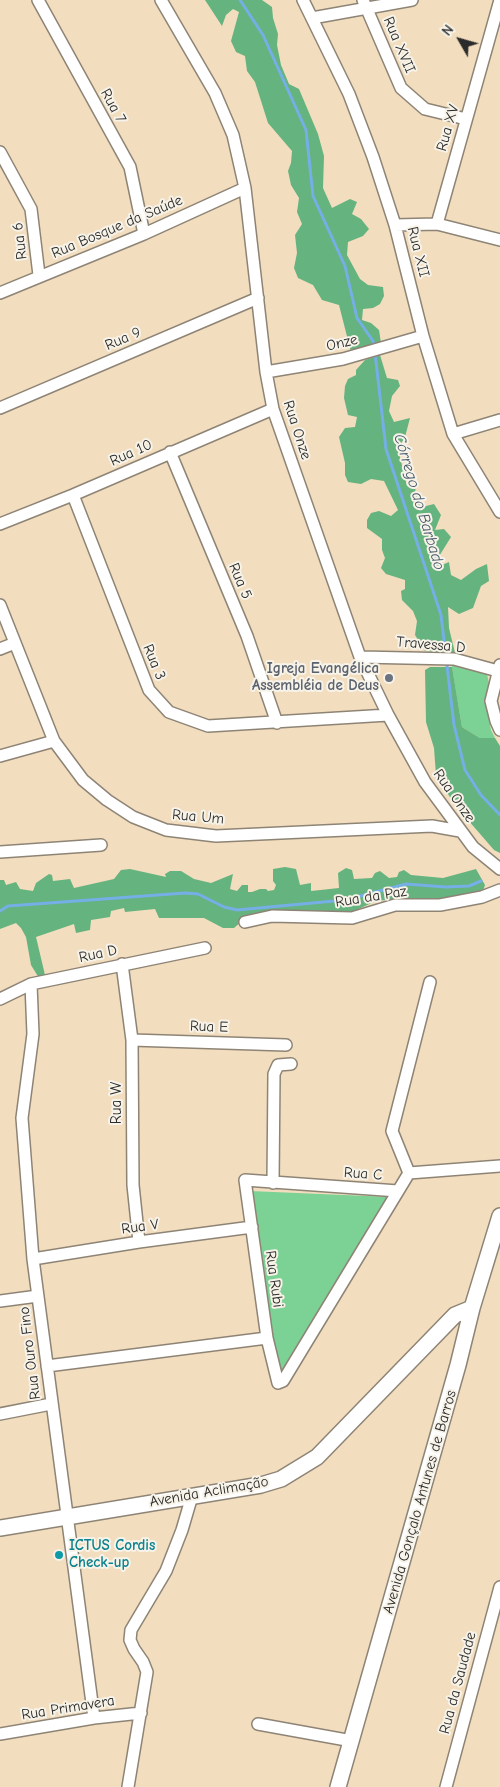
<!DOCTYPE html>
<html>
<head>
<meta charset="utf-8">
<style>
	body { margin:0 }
	#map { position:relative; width:500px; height:1787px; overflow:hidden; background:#f2ddbf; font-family:"Comic Neue",sans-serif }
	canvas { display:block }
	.north { position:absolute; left:435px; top:15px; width:50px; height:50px; -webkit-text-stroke:4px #f7f3e8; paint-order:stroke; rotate:308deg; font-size:14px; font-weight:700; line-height:20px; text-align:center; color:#2b2b2b }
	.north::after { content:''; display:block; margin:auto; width:18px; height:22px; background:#2b2b2b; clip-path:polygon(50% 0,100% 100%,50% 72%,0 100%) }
</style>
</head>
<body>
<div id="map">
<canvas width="500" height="1787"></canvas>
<div class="north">N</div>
</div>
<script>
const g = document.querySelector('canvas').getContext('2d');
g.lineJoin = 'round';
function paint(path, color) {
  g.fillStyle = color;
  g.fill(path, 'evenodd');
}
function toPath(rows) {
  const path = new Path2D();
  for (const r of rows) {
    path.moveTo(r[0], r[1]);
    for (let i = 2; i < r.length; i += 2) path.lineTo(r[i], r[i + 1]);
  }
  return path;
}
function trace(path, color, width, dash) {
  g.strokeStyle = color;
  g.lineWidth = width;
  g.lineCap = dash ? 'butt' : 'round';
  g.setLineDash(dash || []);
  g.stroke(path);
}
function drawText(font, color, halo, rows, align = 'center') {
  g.font = font + ' "Comic Neue",sans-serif';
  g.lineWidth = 4;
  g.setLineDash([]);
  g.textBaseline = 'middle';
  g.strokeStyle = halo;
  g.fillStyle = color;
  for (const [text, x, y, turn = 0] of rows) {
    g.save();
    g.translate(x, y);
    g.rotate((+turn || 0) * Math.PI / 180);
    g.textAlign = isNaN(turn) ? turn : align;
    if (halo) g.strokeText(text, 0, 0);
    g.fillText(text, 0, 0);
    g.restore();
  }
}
const green = toPath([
	[451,662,484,671,487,674,489,683,487,706,491,730,495,738,480,738,462,727],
	[250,1191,390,1197,280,1380]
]);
const forest = toPath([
	[205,0,262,0,272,7,273,18,278,34,277,45,281,65,289,84,299,89,318,134,324,156,323,188,332,208,350,199,357,202,352,214,361,219,369,229,363,236,348,242,347,255,360,279,368,285,383,287,384,296,380,304,373,308,363,309,362,320,371,323,379,330,381,343,351,352,339,305,322,300,313,285,298,278,294,268,297,253,295,235,302,224,297,212,299,198,291,185,288,171,291,163,292,151,268,123,255,82,247,71,245,56,236,52,231,41,239,12,233,9,226,15,222,26],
	[380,355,387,378,398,380,400,386,392,396,389,411,394,422,410,418,405,437,398,449,407,486,416,485,415,493,422,507,434,504,441,515,435,530,444,529,451,537,438,558,442,565,449,562,451,575,461,580,476,569,487,564,489,581,481,586,473,608,459,614,448,607,449,628,455,653,425,651,415,635,417,621,413,611,402,600,401,591,405,589,405,580,386,574,381,568,385,558,382,550,382,539,367,528,367,520,371,513,379,511,391,516,398,510,384,481,371,479,361,484,348,482,345,475,345,463,339,437,345,428,355,427,357,417,348,415,344,398,345,386,348,379,356,375,356,370,365,360],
	[430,667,452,667,462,727,480,738,495,738,500,746,500,853,494,850,455,805,436,775,434,748,426,722,425,670],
	[285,867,296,869,300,885,311,883,311,891,339,888,338,873,346,868,352,870,354,879,372,878,375,873,380,871,389,878,397,877,399,872,404,870,411,875,443,878,476,869,485,885,483,891,479,895,435,899,406,898,376,901,354,911,330,916,280,912,249,915,234,928,223,928,204,918,159,918,155,909,125,912,124,908,111,911,110,917,91,920,90,930,76,933,74,924,36,937,45,975,39,978,31,965,26,937,21,928,16,923,0,929,0,880,4,880,6,885,16,882,20,889,33,891,36,883,49,874,52,875,53,881,70,879,74,888,114,879,121,870,130,869,166,877,165,874,170,871,181,871,194,879,211,883,233,874,230,889,237,891,242,885,248,885,248,892,252,892,260,889,266,889,268,891,274,890,276,885,273,881,273,869]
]);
const stream = toPath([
	[240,0,263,35,306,130,313,196,345,266,357,318,373,341,374,347],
	[375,353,386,449,441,615,454,725,465,770,481,795,500,815],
	[0,911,8,906,185,893,198,894,224,907,237,910,345,900,406,884,446,887,469,886,481,881]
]);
const street = toPath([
	[38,0,130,167,144,234],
	[161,0,215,93,233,135,245,188,266,372,273,409,360,657,388,715,425,782,473,847,500,869],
	[303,0,349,94,373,157,395,225,423,336,453,434,500,512],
	[363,0,401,88,425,109,466,119],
	[312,18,412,0],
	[0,152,31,209,39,275],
	[437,224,500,240],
	[395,225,437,224,500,0],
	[0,293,144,234,245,188],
	[266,372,343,359,423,336],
	[0,408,258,298],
	[453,434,500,420],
	[170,452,247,636,277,723],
	[73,495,149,690,169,712,208,726,388,715],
	[0,524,73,495,273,409],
	[0,605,54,741,83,780,107,800,133,817,166,830,216,836,432,826,460,831],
	[0,649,15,643],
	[360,657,454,659,498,671],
	[500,665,491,701,496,721,500,730],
	[0,756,54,741],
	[0,852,101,845],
	[245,922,272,916,352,918,395,905,440,905,482,897,500,890],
	[122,964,132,1040,133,1185,139,1242],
	[31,984,33,1034,22,1118,33,1259,94,1718],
	[0,999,31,984,205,948],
	[132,1040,286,1045],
	[409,1173,392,1131,430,982],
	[273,1183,274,1074,278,1065,291,1064],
	[398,1191,245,1180,267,1338,278,1383,283,1381,409,1173,500,1166],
	[33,1259,139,1242,252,1227],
	[0,1301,38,1296],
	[47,1366,267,1338],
	[0,1414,51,1404],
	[258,1724,352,1741],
	[0,1734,94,1718,141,1713],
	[128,1787,147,1672,143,1662,134,1649,130,1640,131,1630,166,1571,182,1530,192,1496],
	[446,1787,500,1587]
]);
const secondary = toPath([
	[0,1528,261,1485,281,1479,317,1457,455,1315,472,1308],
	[338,1787,458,1365,472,1308,500,1216]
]);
const markers = [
	[389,678,5,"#6b7280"],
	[59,1555,5,"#0f9aa8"]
];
const streetNames = [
	["Rua XVII",399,45,67],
	["Rua 7",113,106,61],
	["Rua XV",448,128,-74],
	["Rua Bosque da Saúde",117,227,-23],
	["Rua 6",20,241,-97],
	["Rua XII",418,252,76],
	["Rua 9",123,339,-23],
	["Onze",342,343,-13],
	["Rua Onze",297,430,72],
	["Rua 10",131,453,-24],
	["Rua 5",240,581,67],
	["Travessa D",431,645,5],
	["Rua 3",154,662,67],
	["Rua Onze",454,796,55],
	["Rua Um",198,817,5],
	["Rua da Paz",371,897,-9],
	["Rua D",98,954,-12],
	["Rua E",209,1027,2],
	["Rua W",117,1103,-90],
	["Rua C",363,1174,4],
	["Rua V",140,1227,-8],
	["Rua Rubi",274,1279,82],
	["Rua Ouro Fino",30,1353,-97],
	["Avenida Aclimação",209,1492,-10],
	["Avenida Gonçalo Antunes de Barros",420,1502,-74],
	["Rua da Saudade",458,1683,-75],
	["Rua Primavera",68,1708,-9]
];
const worshipNames = [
	["Igreja Evangélica",379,669],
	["Assembléia de Deus",379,686]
];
const cultureNames = [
	["ICTUS Cordis",69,1546],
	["Check-up",69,1563]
];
const waterNames = [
	["Córrego do Barbado",419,502,73]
];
paint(green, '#7cd195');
paint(forest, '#65b37e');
trace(stream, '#76afe6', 3);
trace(street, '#8e8475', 14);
trace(secondary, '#8e8475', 18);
trace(street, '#fff', 11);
trace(secondary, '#fff', 15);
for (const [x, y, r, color] of markers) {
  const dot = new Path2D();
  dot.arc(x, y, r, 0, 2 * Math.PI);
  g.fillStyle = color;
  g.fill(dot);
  trace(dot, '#f7f3e8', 2);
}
drawText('15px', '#2b2b2b', '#f7f3e8', streetNames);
drawText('bold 15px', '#5b616d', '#f7f3e8', worshipNames, 'right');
drawText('bold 15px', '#0d838f', '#f7f3e8', cultureNames, 'left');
drawText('italic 16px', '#45596c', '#f7f3e8', waterNames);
</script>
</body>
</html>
